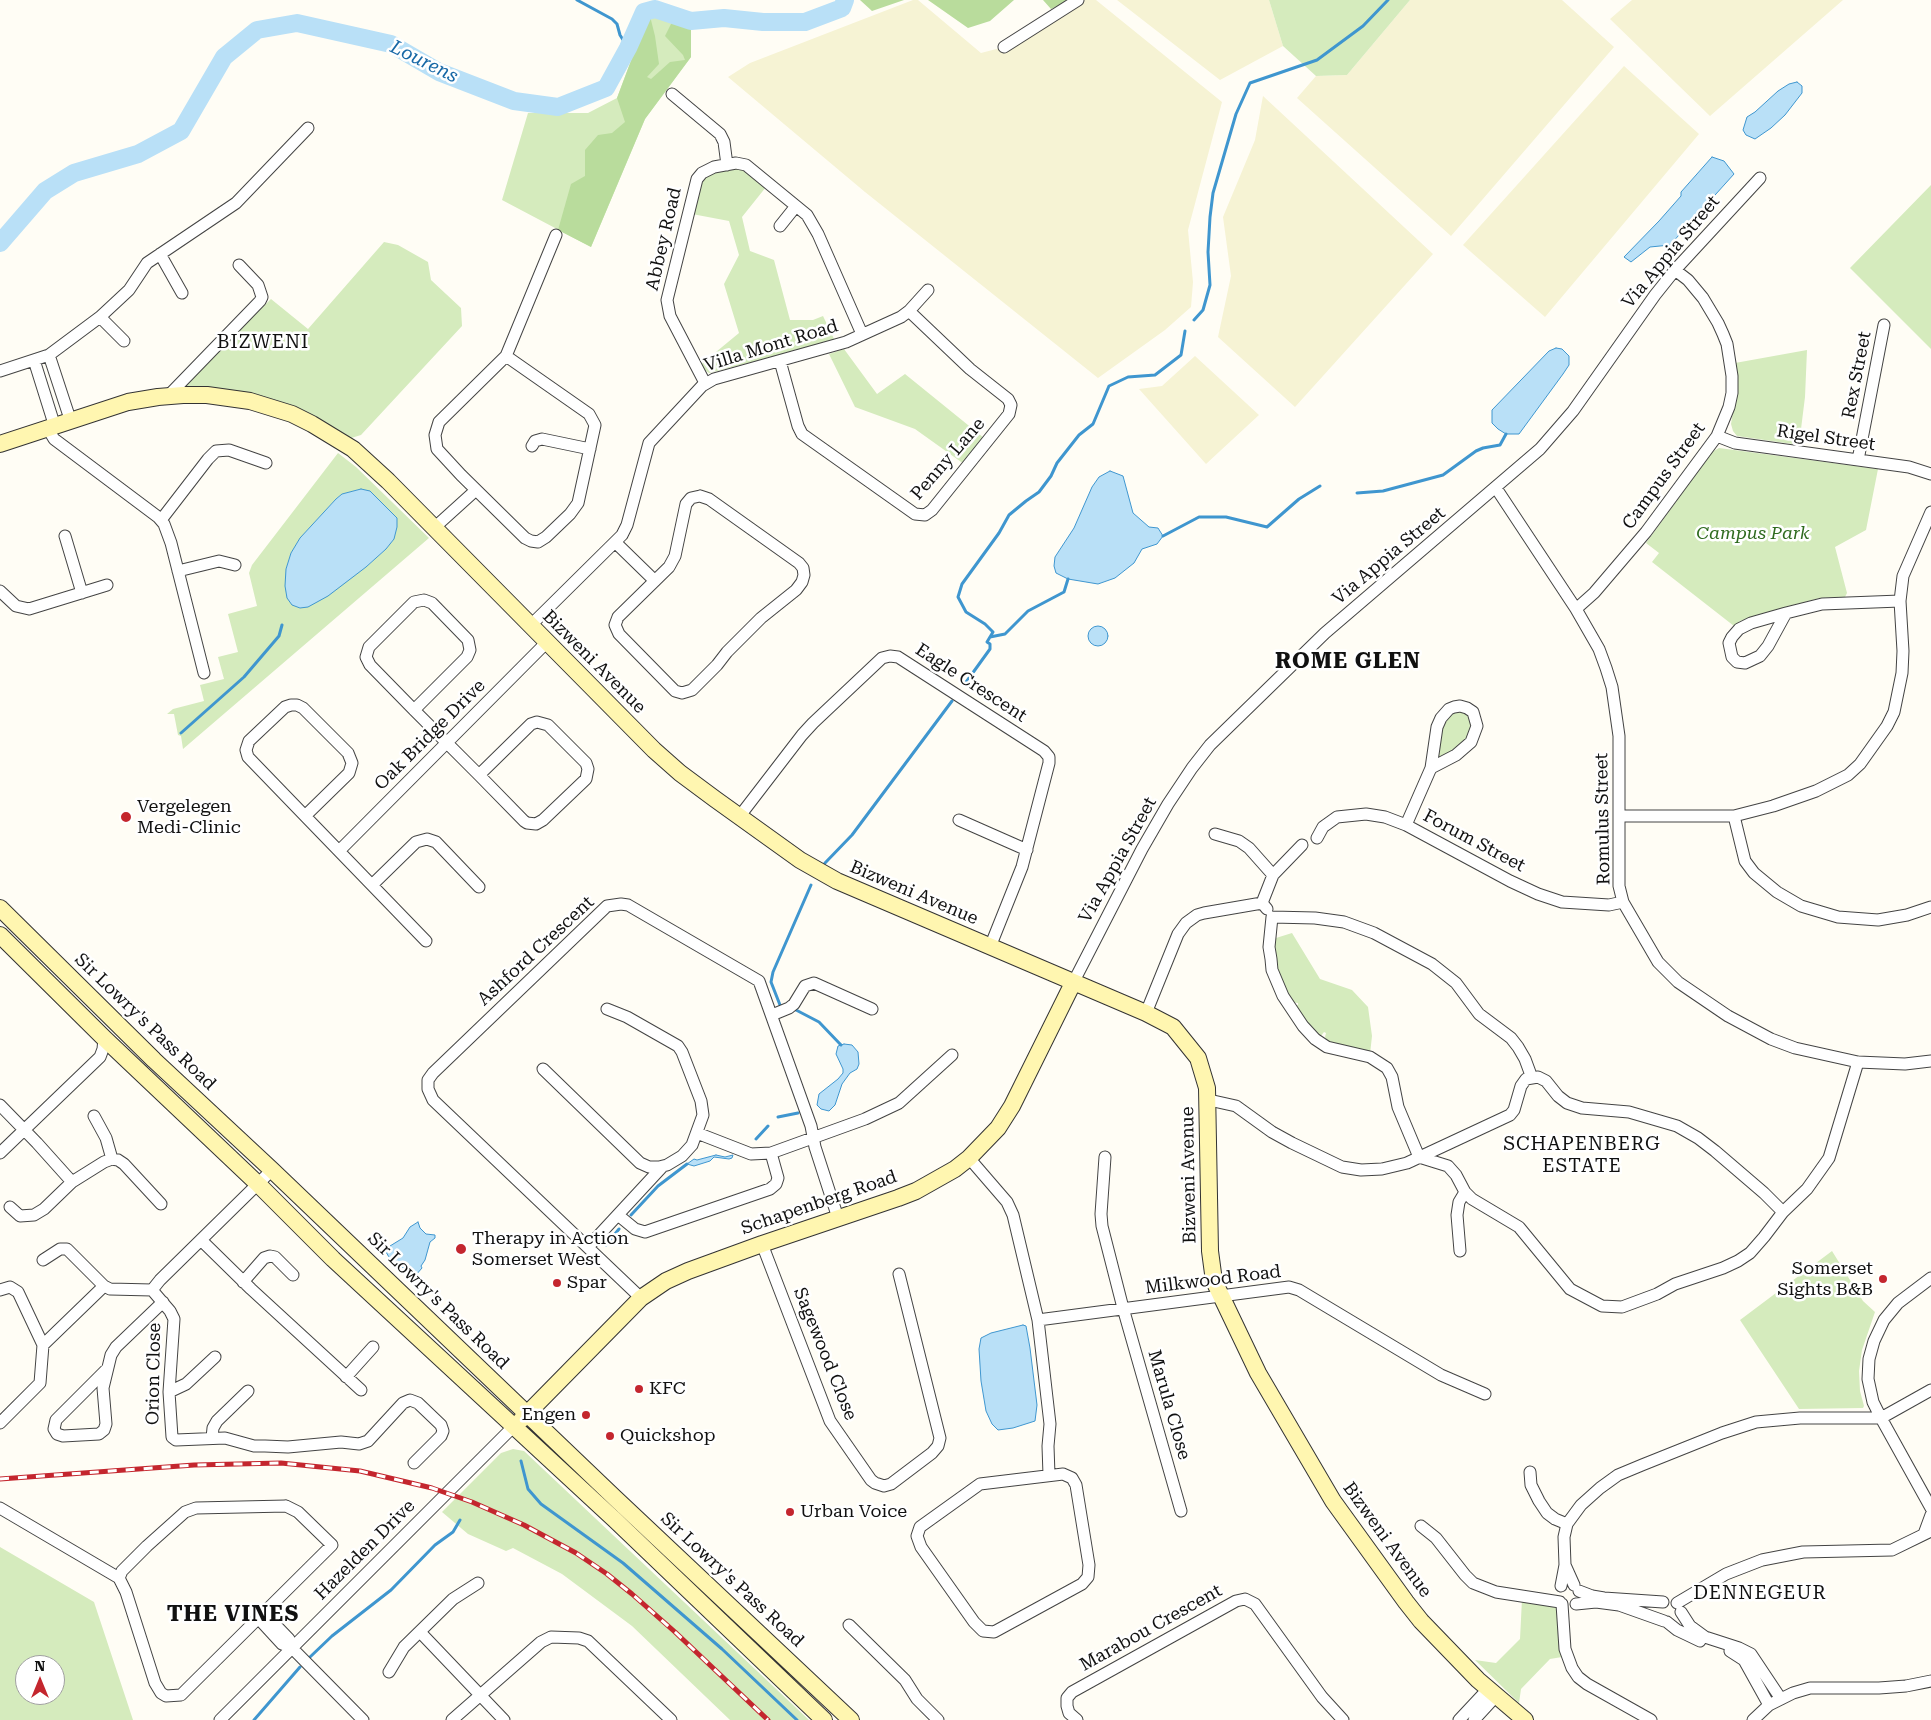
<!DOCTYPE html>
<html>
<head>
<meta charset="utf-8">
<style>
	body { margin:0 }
	#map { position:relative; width:1931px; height:1720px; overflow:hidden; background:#fffdf5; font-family:"Roboto Serif",serif }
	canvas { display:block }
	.north { position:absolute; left:15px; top:1655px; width:50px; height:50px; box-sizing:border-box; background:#fff; border:1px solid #a0a0a0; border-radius:50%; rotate:0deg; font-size:14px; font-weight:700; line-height:20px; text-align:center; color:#111 }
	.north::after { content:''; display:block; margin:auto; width:18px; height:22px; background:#c4262e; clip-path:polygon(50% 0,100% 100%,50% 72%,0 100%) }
</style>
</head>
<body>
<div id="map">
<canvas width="1931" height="1720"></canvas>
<div class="north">N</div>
</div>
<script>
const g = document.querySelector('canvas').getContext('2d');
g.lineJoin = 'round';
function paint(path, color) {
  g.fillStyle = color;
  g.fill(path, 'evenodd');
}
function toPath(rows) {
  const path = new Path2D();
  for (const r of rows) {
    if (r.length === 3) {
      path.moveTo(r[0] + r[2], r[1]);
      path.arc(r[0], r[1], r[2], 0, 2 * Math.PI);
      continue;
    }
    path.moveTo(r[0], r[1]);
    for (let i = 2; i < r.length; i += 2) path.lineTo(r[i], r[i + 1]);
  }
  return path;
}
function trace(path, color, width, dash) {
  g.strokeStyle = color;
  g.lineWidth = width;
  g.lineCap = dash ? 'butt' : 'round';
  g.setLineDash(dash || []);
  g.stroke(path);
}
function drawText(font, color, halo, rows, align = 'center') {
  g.font = font + ' "Roboto Serif",serif';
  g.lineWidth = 5;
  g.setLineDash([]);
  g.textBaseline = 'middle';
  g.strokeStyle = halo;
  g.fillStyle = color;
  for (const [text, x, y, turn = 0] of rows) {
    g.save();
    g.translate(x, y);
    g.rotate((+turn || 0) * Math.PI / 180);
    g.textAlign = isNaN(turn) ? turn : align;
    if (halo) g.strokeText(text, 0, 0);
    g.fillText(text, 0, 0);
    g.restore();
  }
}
const farmland = toPath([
	[913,0,918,0,981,53,1004,47,1078,0,1096,0,1222,102,1188,230,1193,282,1191,307,1165,330,1098,378,865,192,728,77,750,63],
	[1117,0,1269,0,1283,46,1220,80],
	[1410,0,1562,0,1614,47,1451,236,1297,98,1316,76,1347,75],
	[1632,0,1843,0,1710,116,1610,19],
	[1624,66,1699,134,1545,317,1463,245],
	[1263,96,1433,254,1295,407,1218,337,1231,276,1223,217,1255,140],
	[1195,356,1259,415,1206,464,1139,389,1162,386]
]);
const green = toPath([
	[1269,0,1410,0,1347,75,1316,76,1283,46],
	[650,16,673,20,691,29,691,57,645,119,591,247,502,200,528,113,588,113,617,98,644,26],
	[741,168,766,187,742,217,750,251,774,260,790,320,813,320,823,316,835,341,709,373,699,366,739,333,724,284,739,255,729,221,692,214,700,181,707,173],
	[1931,185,1931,349,1850,268],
	[384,242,398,245,428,262,431,280,461,308,462,326,361,435,348,439,182,388,182,385,271,299,308,329],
	[844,349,877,394,905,374,984,438,964,464,915,429,855,407,829,354],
	[1807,350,1805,397,1799,445,1737,436,1733,431,1731,424,1736,393,1735,363],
	[1719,448,1878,469,1866,530,1835,547,1847,593,1845,597,1820,598,1740,621,1734,626,1652,562,1659,553,1646,543,1712,452],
	[338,453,356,467,429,538,183,749,181,736,178,735,174,714,167,714,173,709,204,701,200,685,224,679,218,657,238,652,228,614,257,606,249,573,252,565],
	[361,489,397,518,397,527,394,539,386,549,366,567,300,608,286,594,286,569,291,553,300,538,336,499,342,494],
	[1464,710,1473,721,1465,743,1442,758,1439,757,1437,755,1443,724,1454,711],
	[1292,933,1320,979,1352,990,1368,1007,1372,1036,1370,1054,1329,1044,1325,1037,1326,1033,1324,1032,1321,1036,1317,1036,1294,1005,1298,1005,1298,1003,1289,1002,1282,980,1280,980,1272,941,1276,938],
	[1832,1251,1863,1301,1875,1312,1862,1350,1859,1371,1860,1391,1864,1406,1863,1408,1799,1409,1740,1320],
	[513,1449,524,1451,809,1720,730,1720,632,1626,562,1574,513,1548,506,1551,468,1534,442,1512,501,1453],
	[0,1547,94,1602,133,1720,0,1720],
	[25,1665,55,1665,55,1695,25,1695],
	[1522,1599,1551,1602,1557,1608,1562,1657,1550,1659,1521,1689,1519,1703,1475,1660,1496,1663,1520,1639]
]);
const forest = toPath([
	[904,0,872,11,860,0],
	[928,0,1014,0,990,21,968,28],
	[1043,0,1070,0,1051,9],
	[650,16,655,36,659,64,647,77,651,79,670,62,685,60,683,55,665,36,673,20,691,29,691,57,645,119,591,247,558,230,571,184,585,176,585,150,598,135,612,133,625,122,617,98,644,26]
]);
const water = toPath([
	[1797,82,1802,86,1802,93,1785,115,1771,128,1755,139,1746,135,1743,130,1747,117,1755,112,1778,91,1789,84,1797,82],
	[1712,157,1724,161,1734,174,1670,245,1650,247,1631,262,1624,257,1659,221,1681,196,1681,192,1712,157],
	[1556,348,1562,349,1569,356,1569,365,1563,374,1519,434,1506,434,1498,429,1492,423,1492,410,1549,351,1556,348],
	[1110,471,1123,476,1133,513,1149,527,1158,528,1163,536,1157,544,1142,549,1134,563,1115,578,1098,584,1068,579,1056,573,1054,566,1055,557,1074,528,1092,487,1099,477,1110,471],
	[361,489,370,491,397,518,397,527,394,539,386,549,366,567,328,596,308,607,300,608,292,605,287,598,285,586,286,569,291,553,300,538,336,499,342,494,361,489],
	[1098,636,10],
	[844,1044,852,1045,858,1052,859,1064,857,1069,850,1073,842,1084,835,1105,829,1111,821,1109,817,1105,819,1094,838,1079,843,1073,843,1069,836,1054,838,1046,844,1044],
	[716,1155,725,1157,733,1155,732,1158,729,1159,714,1157,710,1161,694,1166,687,1164,694,1159,697,1160,716,1155],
	[418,1222,420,1228,426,1234,435,1235,435,1238,430,1242,425,1260,421,1266,422,1268,415,1276,407,1269,393,1264,386,1252,390,1246,403,1238,410,1227,418,1222],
	[1023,1325,1026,1326,1030,1348,1037,1405,1035,1421,1013,1428,998,1430,992,1424,986,1411,981,1381,979,1349,981,1338,991,1333,1023,1325]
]);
const stream = toPath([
	[577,0,612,19,617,24,620,35,628,48],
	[1194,320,1203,310,1210,285,1208,252,1210,217,1213,193,1236,114,1250,83,1317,60,1363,26,1388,0],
	[1357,493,1383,491,1443,475,1476,451,1483,448,1500,445,1506,434],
	[1163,536,1199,517,1226,517,1267,527,1299,499,1320,486],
	[990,637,1005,634,1028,611,1064,592,1068,579],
	[964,685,990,649,990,644,987,642,993,632,985,624,966,612,958,597,962,584,999,533,1009,515,1026,501,1039,492,1051,476,1057,463,1079,435,1093,424,1109,386,1128,377,1155,375,1181,355,1185,331],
	[181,733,244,677,279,636,282,625],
	[825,863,852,835,952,701],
	[780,1005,771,982,773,972,811,885],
	[796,1010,819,1022,841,1045],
	[778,1117,798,1113],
	[756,1139,768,1126],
	[631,1215,658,1186,687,1164],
	[606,1245,619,1229],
	[521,1461,528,1489,541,1504,623,1563,722,1649,797,1720],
	[310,1657,332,1636,391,1590,435,1545,453,1532,460,1520],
	[254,1720,300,1667]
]);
const river = toPath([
	[0,243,45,191,74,173,138,154,181,131,224,57,257,30,297,23,391,44,439,72,514,101,558,107,606,88,628,48,644,12,655,9,691,21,724,18,763,22,805,22,842,8,845,0]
]);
const street = toPath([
	[1004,47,1078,0],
	[672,94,720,134,724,142,727,165],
	[780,226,796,206],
	[160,254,182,293],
	[100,317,124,341],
	[49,355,71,422],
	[506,356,589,414,595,425,578,503,570,514,546,537,538,542,531,541,525,538,461,475,437,449,435,435,439,422,506,356,556,235],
	[34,360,55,427],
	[780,361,798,426,802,434,915,514,925,515,932,510,1009,414,1011,405,1008,399,970,369,909,311],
	[0,371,49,355,100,317,129,290,147,263,236,203,308,128],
	[705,383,670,316,667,300,697,179,702,173,714,167,736,163,746,165,807,215,818,234,862,334],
	[168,396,260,301,262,297,258,285,239,265],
	[48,429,54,439,158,517,164,524,171,543,204,673],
	[1717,436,1735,443,1909,467,1931,474],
	[532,446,535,441,542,439,590,449],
	[1858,460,1884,325],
	[1496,488,1576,609,1599,649,1606,668,1612,687,1619,736,1619,886,1623,902,1658,962,1678,982,1728,1016,1771,1039,1795,1048,1858,1062,1905,1064,1931,1061],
	[700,496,709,499,799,563,803,568,804,575,802,582,796,590,761,618,727,652,717,665,692,690,682,693,675,691,619,634,615,625,618,617,669,567,675,556,686,504,691,498,700,496],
	[161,520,208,459,216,451,229,450,266,463],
	[434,528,476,490],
	[65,536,82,593],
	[616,543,655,581],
	[178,571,219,561,235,565],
	[0,591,16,606,29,609,107,585],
	[1576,609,1594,593,1646,532,1717,436,1729,407,1732,393,1732,376,1727,344,1723,334,1718,323,1703,298,1688,280,1675,270],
	[1786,613,1768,646,1760,656,1745,663,1737,662,1732,657,1729,643,1732,637,1739,629,1751,623,1786,613],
	[1786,613,1822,604,1900,601],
	[530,626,622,535,627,525,649,443,702,386,714,379,846,342,901,317,909,311,928,290],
	[414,710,467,657,470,650,468,640,432,603,424,600,414,602,369,647,366,657,370,665,414,710,479,775,524,821,527,823,536,824,543,820,586,779,588,769,586,763,548,725,537,722,531,724,479,775],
	[305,816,349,773,352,763,348,753,303,708,297,705,291,705,285,707,249,741,246,750,248,757,305,816,426,941],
	[1620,816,1734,816,1773,806,1816,791,1848,775,1860,764,1887,726,1894,712,1902,673,1903,651,1900,601,1903,576,1931,512],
	[1734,816,1745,861,1754,873,1777,892,1801,906,1838,917,1878,920,1907,915,1931,907],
	[739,817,802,735,813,723,882,658,890,656,898,657,1044,751,1049,757,1049,763,1022,867,990,947],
	[959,820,1027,850],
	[1406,825,1431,768,1437,727,1441,718,1449,709,1454,707,1460,706,1467,708,1473,712,1477,726,1471,742,1456,755,1431,768],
	[1215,834,1239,841,1249,848,1273,875],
	[1317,838,1323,827,1337,817,1366,814,1385,817,1406,825,1510,881,1538,894,1562,902,1609,905,1623,902],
	[339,851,546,643],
	[372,885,416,842,427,839,436,842,479,887],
	[1267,909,1262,903,1273,875,1302,845],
	[1272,917,1315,918,1344,922,1374,933,1432,964,1456,983,1479,1014,1511,1038,1518,1047,1525,1059,1532,1078],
	[1272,917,1269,947,1271,959,1272,970,1283,996,1303,1026,1315,1039,1327,1047,1370,1057,1387,1068,1392,1077,1398,1107,1419,1157],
	[1073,983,1142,849,1168,804,1192,768,1210,745,1325,633,1540,449,1573,411,1655,295,1675,270,1760,178],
	[1146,1013,1178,934,1186,923,1197,915,1204,913,1262,903],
	[772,1015,789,1008,794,1004,805,986,814,983,872,1009],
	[543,1069,640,1163,649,1167,659,1167,667,1165,682,1156,692,1145,703,1115,701,1101,682,1052,678,1046,627,1017,607,1009],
	[1209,1100,1236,1106,1272,1132,1292,1143,1342,1167,1361,1170,1382,1169,1407,1163,1510,1115,1514,1110,1521,1086,1526,1079,1538,1077,1546,1081,1558,1096,1567,1103,1582,1108,1629,1112,1677,1126,1698,1138,1715,1151,1764,1193,1783,1212],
	[0,1105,37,1143,72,1182,104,1162,112,1159,118,1160,124,1164,161,1204],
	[94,1116,106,1138,112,1159],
	[697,1133,751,1154,771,1153,865,1119,899,1103,952,1055],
	[0,1153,100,1057,103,1049,104,1038],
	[1105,1157,1101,1214,1102,1226,1123,1308,1181,1511],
	[1419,1157,1448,1166,1456,1175,1465,1192,1472,1199,1519,1227,1570,1289,1602,1306,1622,1307,1657,1294,1675,1284,1723,1268,1738,1261,1750,1253,1764,1237,1783,1212,1807,1189,1829,1158,1858,1062],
	[969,1158,1007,1202,1013,1215,1038,1320,1050,1424,1048,1446,1049,1475],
	[272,1170,160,1280,152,1290,170,1311,174,1319,169,1392,172,1437,176,1440,225,1438,254,1446,265,1446,288,1447,341,1442,359,1444,368,1441,403,1403,410,1400,418,1403,441,1425,443,1431,441,1436,414,1463],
	[10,1207,20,1216,34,1215,44,1209,72,1182],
	[618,1215,635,1229,645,1232,770,1189,776,1184,778,1178,771,1153],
	[201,1240,251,1289,361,1390],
	[762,1244,830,1421,871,1480,875,1483,884,1486,891,1484,932,1453,938,1446,940,1438,899,1274],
	[588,1247,663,1166],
	[1460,1251,1457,1215,1459,1202,1465,1192],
	[43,1260,60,1249,67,1249,104,1286,110,1289,152,1290],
	[1931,1278,1898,1303,1884,1320,1874,1341,1869,1359,1868,1379,1873,1402,1881,1418,1931,1390],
	[243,1282,264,1258,270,1256,275,1257,293,1275],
	[0,1290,10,1287,18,1292,43,1345,40,1383,0,1423],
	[641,1298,433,1100,428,1089,428,1080,433,1073,607,906,621,904,628,905,759,981,811,1126,815,1147,838,1218],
	[1038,1320,1289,1287,1299,1290,1441,1375,1485,1394],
	[43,1345,104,1286],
	[107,1369,56,1420,54,1429,57,1434,63,1436,99,1434,104,1430,106,1424,103,1388,111,1355,116,1347,163,1302],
	[346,1377,373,1347],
	[169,1392,186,1384,215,1357],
	[212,1438,213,1428,217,1421,248,1391],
	[1530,1472,1531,1485,1539,1501,1547,1513,1555,1519,1567,1524],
	[1063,1474,1072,1478,1076,1485,1089,1565,1088,1577,1082,1584,994,1632,983,1631,974,1622,921,1547,917,1536,920,1527,980,1484,1063,1474],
	[286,1506,298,1512,332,1545,188,1688,181,1695,166,1696,161,1693,155,1683,126,1592,119,1578,122,1571,147,1546,185,1512,196,1508,286,1506],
	[0,1508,119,1578],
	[1421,1526,1436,1538,1465,1575,1473,1583,1496,1592,1560,1602],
	[1924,1534,1931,1515],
	[1565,1565,1574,1585],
	[1561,1586,1565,1565,1564,1537,1567,1524,1581,1505,1600,1488,1618,1475,1642,1465,1722,1433,1756,1422,1800,1418,1881,1418,1931,1508],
	[1579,1591,1592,1596,1604,1598,1663,1602],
	[1677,1603,1726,1574,1762,1560,1803,1552,1892,1550,1931,1531],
	[1562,1604,1565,1649,1572,1668,1578,1677,1587,1684,1651,1720],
	[1576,1604,1596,1602,1619,1605,1664,1621],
	[1681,1612,1690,1626,1705,1637,1739,1648,1751,1654,1781,1699],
	[264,1613,289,1639,292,1648,363,1720],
	[259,1619,282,1644,292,1648],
	[1667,1622,1677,1630,1700,1641],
	[849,1625,905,1680,917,1699,938,1720],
	[420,1632,504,1720],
	[1730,1651,1744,1660,1769,1705],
	[389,1672,404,1647,453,1599,478,1583],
	[220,1720,514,1426],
	[452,1720,541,1642,551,1637,579,1638,588,1641,671,1720],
	[1077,1720,1069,1713,1067,1706,1067,1698,1072,1692,1236,1601,1245,1599,1255,1604,1322,1697,1343,1720],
	[1459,1720,1488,1689],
	[1474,1720,1496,1696],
	[1753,1720,1769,1705,1793,1693,1810,1688,1879,1688,1906,1686,1931,1681]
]);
const secondary = toPath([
	[0,444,128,402,158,397,183,395,207,395,250,401,292,414,312,424,353,449,388,481,654,750,680,773,715,799,800,860,837,881,1146,1013,1173,1027,1198,1058,1207,1088,1210,1251,1214,1281,1258,1373,1333,1501,1406,1602,1421,1621,1478,1680,1525,1720],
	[0,908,154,1060,272,1170,615,1498,851,1720],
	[0,935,104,1038,259,1185,333,1259,615,1520,824,1720],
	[521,1420,641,1298,666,1281,688,1271,762,1244,898,1198,916,1191,955,1169,969,1158,998,1128,1012,1106,1073,983]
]);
const rail = toPath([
	[0,1479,194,1465,281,1463,360,1471,432,1488,472,1502,524,1525,576,1553,607,1574,632,1594,675,1632,768,1720]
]);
const markers = [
	[126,817,6,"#c4262e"],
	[461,1249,6,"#c4262e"],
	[1883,1279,5,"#c4262e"],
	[557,1283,5,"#c4262e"],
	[639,1389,5,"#c4262e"],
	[586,1415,5,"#c4262e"],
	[610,1436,5,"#c4262e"],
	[790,1512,5,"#c4262e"]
];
const streetNames = [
	["Abbey Road",664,239,-77],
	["Via Appia Street",1671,252,-50],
	["Villa Mont Road",771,346,-17],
	["Rex Street",1857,375,-79],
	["Rigel Street",1826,438,8],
	["Penny Lane",948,459,-49],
	["Campus Street",1664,476,-54],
	["Via Appia Street",1389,556,-40],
	["Bizweni Avenue",594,662,45],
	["Eagle Crescent",971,683,33],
	["Oak Bridge Drive",430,735,-45],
	["Romulus Street",1603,819,-91],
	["Forum Street",1474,841,28],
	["Via Appia Street",1118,860,-61],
	["Bizweni Avenue",914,893,23],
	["Ashford Crescent",536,951,-43],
	["Sir Lowry's Pass Road",145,1022,44],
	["Bizweni Avenue",1189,1175,-91],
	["Schapenberg Road",819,1203,-19],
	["Milkwood Road",1213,1280,-7],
	["Sir Lowry's Pass Road",438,1301,44],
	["Sagewood Close",825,1354,68],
	["Orion Close",154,1374,-89],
	["Marula Close",1169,1405,74],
	["Bizweni Avenue",1387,1540,54],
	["Hazelden Drive",365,1550,-45],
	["Sir Lowry's Pass Road",732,1580,43],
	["Marabou Crescent",1151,1628,-29]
];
const parkNames = [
	["Campus Park",1753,534]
];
const poiNames = [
	["Vergelegen",137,807],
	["Medi-Clinic",137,828],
	["Therapy in Action",472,1239],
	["Somerset West",472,1260],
	["Somerset",1873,1269,"right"],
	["Sights B&B",1873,1290,"right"],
	["Spar",567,1283],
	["KFC",649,1389],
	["Engen",576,1415,"right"],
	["Quickshop",620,1436],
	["Urban Voice",800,1512]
];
const waterNames = [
	["Lourens",424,62,26]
];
const neighbourhoodNames = [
	["BIZWENI",263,342],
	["SCHAPENBERG",1582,1144],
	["ESTATE",1582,1166],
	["DENNEGEUR",1760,1593]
];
const districtNames = [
	["ROME GLEN",1348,662],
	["THE VINES",233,1615]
];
paint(farmland, '#f6f3d4');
paint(green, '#d5ebbd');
paint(forest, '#b9dc9c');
paint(water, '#b9e0f7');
trace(water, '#3f96cf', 1);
trace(stream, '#3f96cf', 3);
trace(river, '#b9e0f7', 18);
trace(street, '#444', 13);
trace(secondary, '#333', 18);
trace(street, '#fff', 11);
trace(secondary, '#fff6b0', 16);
trace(rail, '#c4262e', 5);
trace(rail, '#fff', 3, [9]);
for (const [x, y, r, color] of markers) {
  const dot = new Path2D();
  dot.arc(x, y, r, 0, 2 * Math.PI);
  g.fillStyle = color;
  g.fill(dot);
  trace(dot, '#fff', 2);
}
drawText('18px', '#111', '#fff', streetNames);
drawText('italic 18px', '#2f6b1f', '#fff', parkNames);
drawText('18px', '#111', '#fff', poiNames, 'left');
drawText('italic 19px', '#1768a6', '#fff', waterNames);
g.letterSpacing = '1px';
drawText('19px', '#111', '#fff', neighbourhoodNames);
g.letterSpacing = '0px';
g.letterSpacing = '1px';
drawText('bold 22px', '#111', '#fff', districtNames);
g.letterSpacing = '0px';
</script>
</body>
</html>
